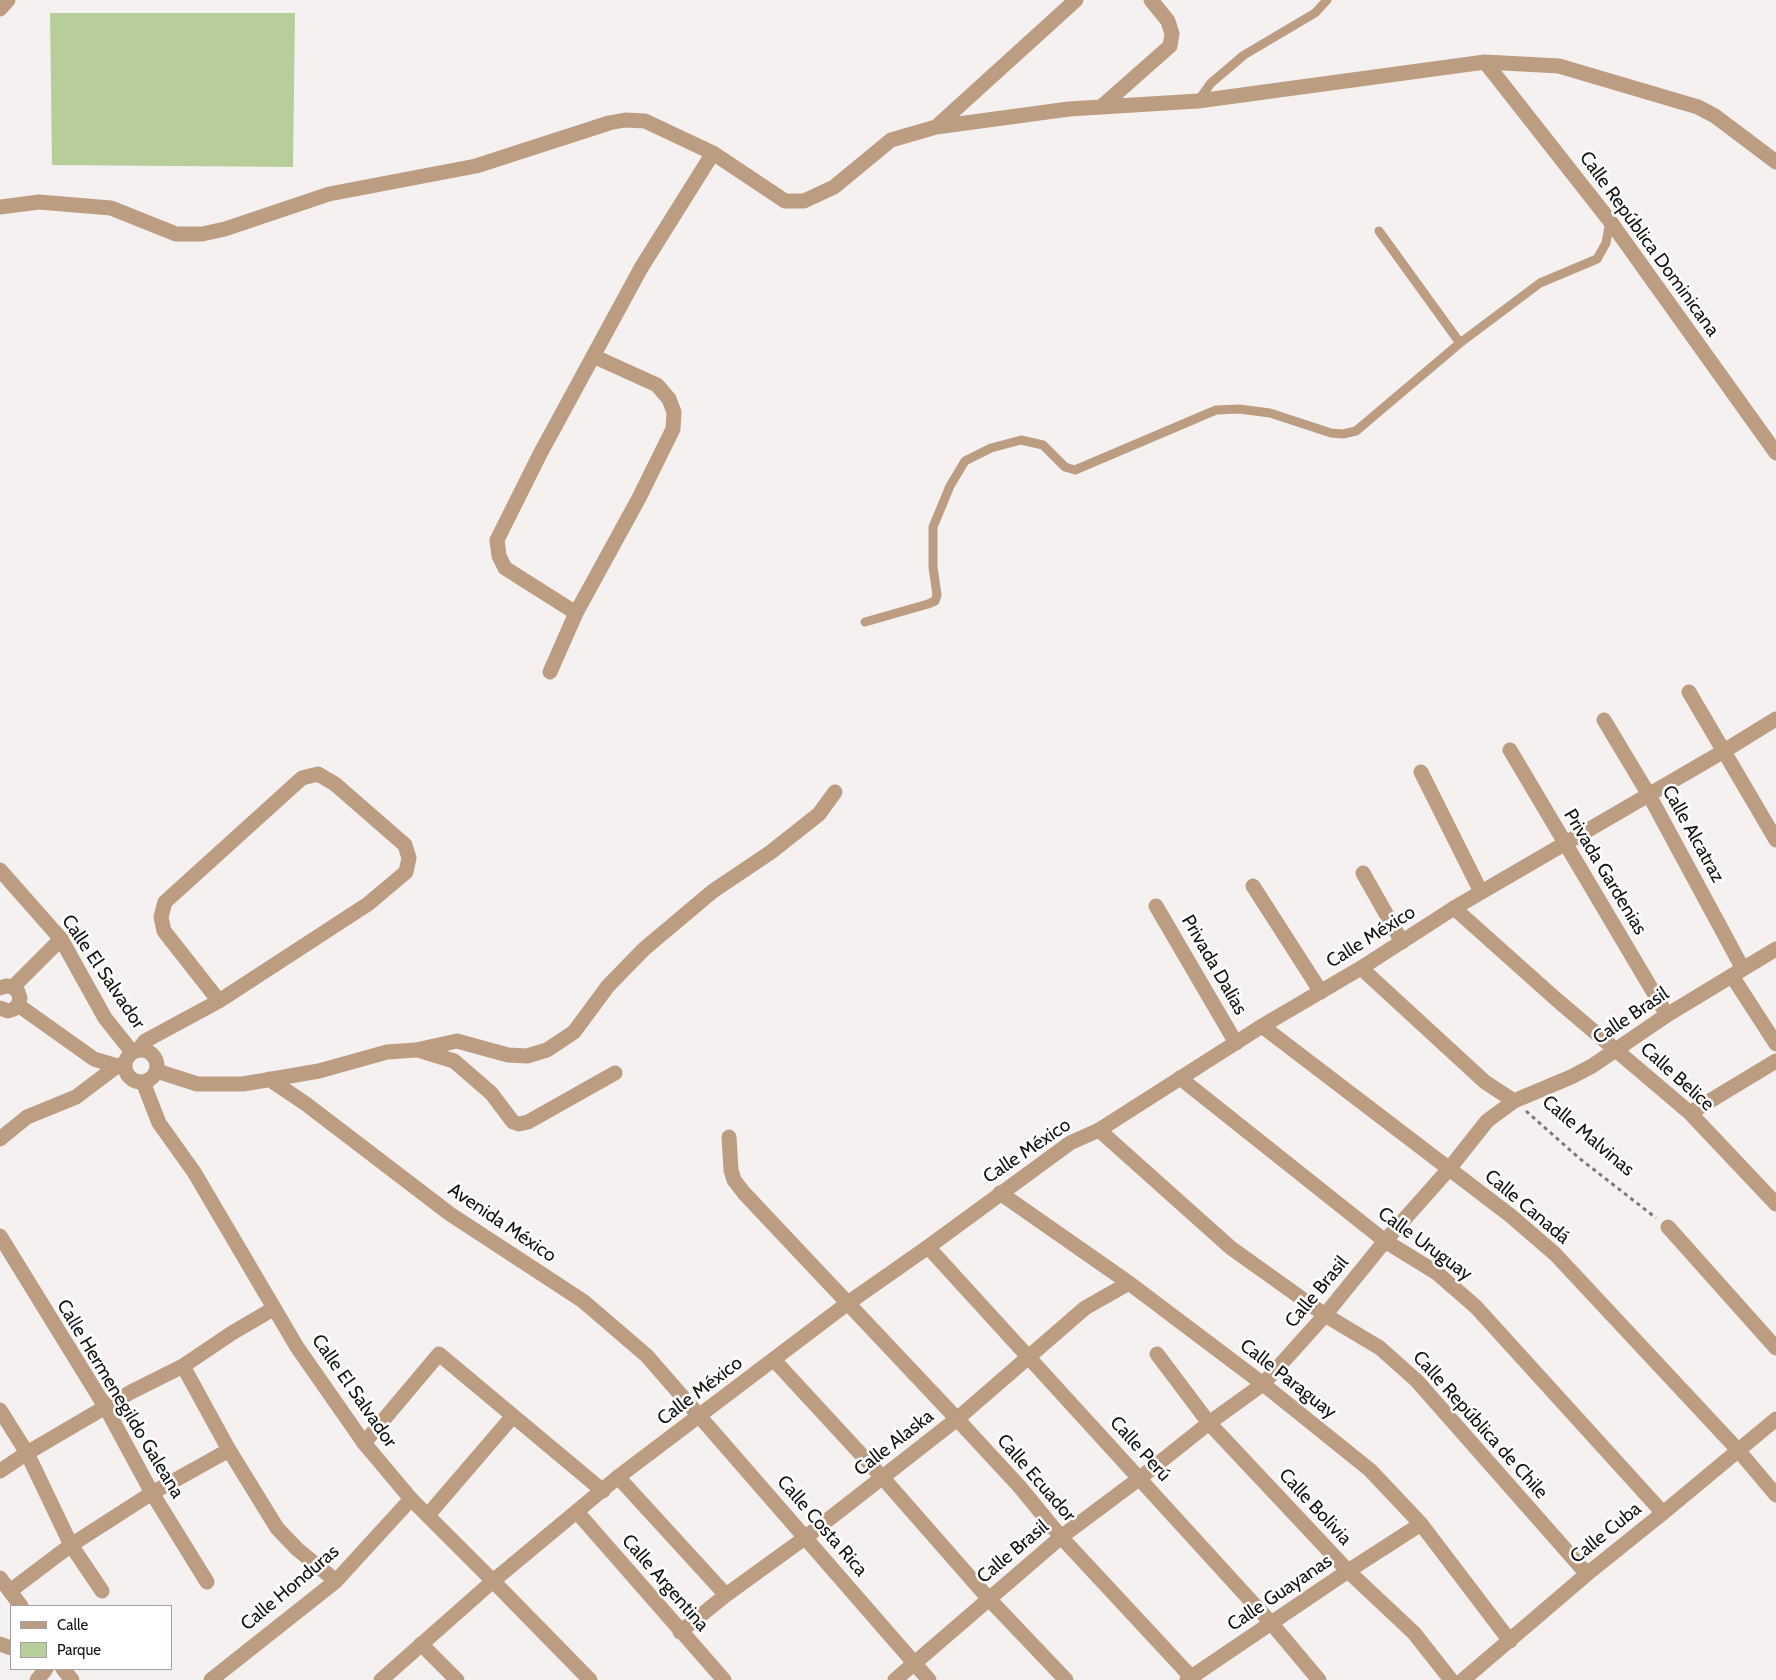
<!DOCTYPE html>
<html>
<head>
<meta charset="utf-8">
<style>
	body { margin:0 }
	#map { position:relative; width:1776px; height:1680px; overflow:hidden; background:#f5f1f0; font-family:Cabin,sans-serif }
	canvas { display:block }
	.legend { position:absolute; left:10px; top:1605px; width:162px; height:65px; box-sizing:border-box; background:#fff; border:1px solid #a1a1a1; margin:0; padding:6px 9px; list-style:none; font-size:15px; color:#151413 }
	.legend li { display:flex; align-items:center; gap:10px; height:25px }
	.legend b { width:25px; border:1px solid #a1a1a1 }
</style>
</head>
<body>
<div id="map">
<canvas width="1776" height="1680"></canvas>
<ul class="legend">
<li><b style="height:6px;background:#bd9d82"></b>Calle</li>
<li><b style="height:14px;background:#b7ce9b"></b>Parque</li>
</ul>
</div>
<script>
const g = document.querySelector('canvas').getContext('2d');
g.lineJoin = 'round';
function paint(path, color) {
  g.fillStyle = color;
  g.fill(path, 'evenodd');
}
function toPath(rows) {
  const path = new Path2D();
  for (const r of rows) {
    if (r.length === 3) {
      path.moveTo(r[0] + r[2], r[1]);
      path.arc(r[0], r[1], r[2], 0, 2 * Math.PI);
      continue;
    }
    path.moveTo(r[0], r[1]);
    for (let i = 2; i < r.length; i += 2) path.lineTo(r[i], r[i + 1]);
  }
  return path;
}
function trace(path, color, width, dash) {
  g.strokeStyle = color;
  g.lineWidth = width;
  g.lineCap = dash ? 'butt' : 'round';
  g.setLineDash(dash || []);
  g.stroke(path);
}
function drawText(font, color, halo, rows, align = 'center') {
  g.font = font + ' Cabin,sans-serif';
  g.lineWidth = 5;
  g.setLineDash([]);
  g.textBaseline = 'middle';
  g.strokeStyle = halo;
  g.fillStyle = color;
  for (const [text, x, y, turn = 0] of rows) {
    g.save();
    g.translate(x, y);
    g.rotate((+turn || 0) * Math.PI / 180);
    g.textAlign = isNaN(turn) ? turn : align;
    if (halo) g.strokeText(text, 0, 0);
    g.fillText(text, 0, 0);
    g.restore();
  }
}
const green = toPath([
	[50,13,295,13,293,167,52,165]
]);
const path = toPath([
	[1526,1111,1579,1158,1656,1218]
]);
const service = toPath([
	[1198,101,1211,83,1244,55,1315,13,1327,0],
	[1379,231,1460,343],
	[865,622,928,604,935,601,937,595,933,567,933,527,950,486,965,461,991,448,1021,440,1043,445,1065,467,1075,470,1216,410,1239,409,1270,413,1331,433,1343,434,1356,431,1460,343,1540,283,1597,259,1606,243,1610,221]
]);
const minor = toPath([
	[0,9,8,0],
	[1485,62,1610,221,1776,453],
	[1101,107,1170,46,1172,34,1168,21,1151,0],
	[936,127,1076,0],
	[0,207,39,202,111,208,176,234,202,234,225,229,329,194,476,166,609,123,625,120,645,121,713,153,785,201,804,201,834,187,891,140,936,127,1069,109,1198,101,1485,62,1559,66,1698,107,1715,116,1776,162],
	[576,613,505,568,499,556,497,540,540,454,641,268,713,153],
	[550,672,576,613,639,498,673,429,674,412,669,399,657,385,593,356],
	[1689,692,1776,840],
	[1604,720,1649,795,1743,969],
	[1510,750,1667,1015],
	[1421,772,1481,892],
	[1363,873,1402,942],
	[1253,886,1321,992],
	[1156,906,1236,1043],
	[1454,908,1557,1000,1690,1113,1776,1204],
	[1361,968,1485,1082,1514,1101],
	[1732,976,1776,1044],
	[13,987,61,939],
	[0,988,6,986,13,987,18,992,20,998,18,1005,14,1009,8,1011,0,1008],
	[18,1005,94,1059,117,1066,123,1064],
	[1262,1026,1511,1216,1555,1254,1738,1450,1776,1495],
	[139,1049,145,1041,219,1001,368,904,406,872,409,858,405,845,335,784,318,774,302,778,165,902,161,917,164,931,219,1001],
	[418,1050,454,1061,491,1093,513,1122,519,1124,528,1122,615,1073],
	[157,1071,197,1084,243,1084,319,1071,387,1052,416,1050,457,1041,508,1055,527,1056,547,1050,574,1032,608,986,644,949,713,891,771,852,819,814,835,792],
	[1180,1078,1385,1241,1437,1273,1476,1307,1663,1513],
	[269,1079,306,1104,450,1214,583,1301,647,1356,929,1680],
	[1690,1113,1776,1061],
	[1099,1130,1231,1248,1325,1315,1380,1348,1417,1381,1587,1574],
	[729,1137,731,1170,734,1180,744,1193,957,1419,1019,1486,1061,1537,1194,1680],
	[0,1139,27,1117,76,1097,117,1066],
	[1000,1193,1129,1283,1263,1384,1370,1470,1421,1524,1510,1641],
	[1668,1227,1776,1348],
	[0,1236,106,1408,152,1493,207,1582],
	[928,1247,1272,1624,1319,1680],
	[1157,1354,1209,1423,1348,1571,1414,1633,1451,1680],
	[774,1360,882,1477,989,1599,1066,1680],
	[183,1366,229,1450,277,1528,297,1549,336,1581],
	[0,1410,27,1453,71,1545,102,1591],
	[364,1443,439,1354,603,1491],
	[0,1471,27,1453,131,1392,183,1366,232,1333,273,1309],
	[618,1477,726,1595],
	[577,1512,724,1680],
	[428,1515,513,1416],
	[0,1578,21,1606],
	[493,1581,590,1680],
	[10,1591,71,1545,152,1493,229,1450],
	[680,1632,726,1595,806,1537,957,1419,1085,1308,1129,1283],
	[0,1644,11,1648],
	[421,1644,457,1680],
	[63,1669,72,1680],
	[37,1680,46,1669],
	[211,1680,336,1581,411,1499],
	[895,1680,1061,1537,1140,1478,1209,1423,1263,1384,1325,1315,1385,1241,1449,1169,1487,1121,1514,1101,1571,1077,1592,1066,1667,1015,1776,949],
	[1187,1680,1348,1571,1421,1524],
	[1463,1680,1587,1574,1663,1513,1776,1419]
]);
const tertiary = toPath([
	[0,870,61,939,105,1018,132,1052],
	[141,1066,16],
	[143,1082,159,1123,194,1172,297,1347,364,1443,411,1499,493,1581],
	[381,1680,493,1581,618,1477,848,1303,928,1247,1070,1143,1099,1130,1262,1026,1361,968,1454,908,1724,751,1776,719]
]);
const streetNames = [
	["Calle República Dominicana",1649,244,54],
	["Calle Alcatraz",1693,834,61],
	["Privada Gardenias",1605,872,59],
	["Calle México",1371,937,-32],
	["Privada Dalias",1214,965,60],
	["Calle El Salvador",103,972,56],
	["Calle Brasil",1631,1016,-34],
	["Calle Belice",1677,1077,42],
	["Calle Malvinas",1588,1136,40],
	["Calle México",1027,1151,-34],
	["Calle Canadá",1527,1207,40],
	["Avenida México",502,1223,34],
	["Calle Uruguay",1425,1244,36],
	["Calle Brasil",1317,1292,-50],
	["Calle Paraguay",1288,1379,38],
	["Calle El Salvador",354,1391,55],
	["Calle México",700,1391,-37],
	["Calle Hermenegildo Galeana",120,1399,59],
	["Calle República de Chile",1480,1425,48],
	["Calle Alaska",894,1443,-38],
	["Calle Perú",1140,1449,48],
	["Calle Ecuador",1036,1478,49],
	["Calle Bolivia",1315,1507,47],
	["Calle Costa Rica",822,1526,49],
	["Calle Cuba",1606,1533,-39],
	["Calle Brasil",1013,1552,-40],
	["Calle Argentina",665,1583,49],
	["Calle Honduras",290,1588,-40],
	["Calle Guayanas",1280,1593,-34]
];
paint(green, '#b7ce9b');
trace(path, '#7c7978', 3, [4, 4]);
trace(service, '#bd9d82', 9);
trace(minor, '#bd9d82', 15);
trace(tertiary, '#bd9d82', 15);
drawText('19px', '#151413', '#fff', streetNames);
</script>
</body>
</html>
